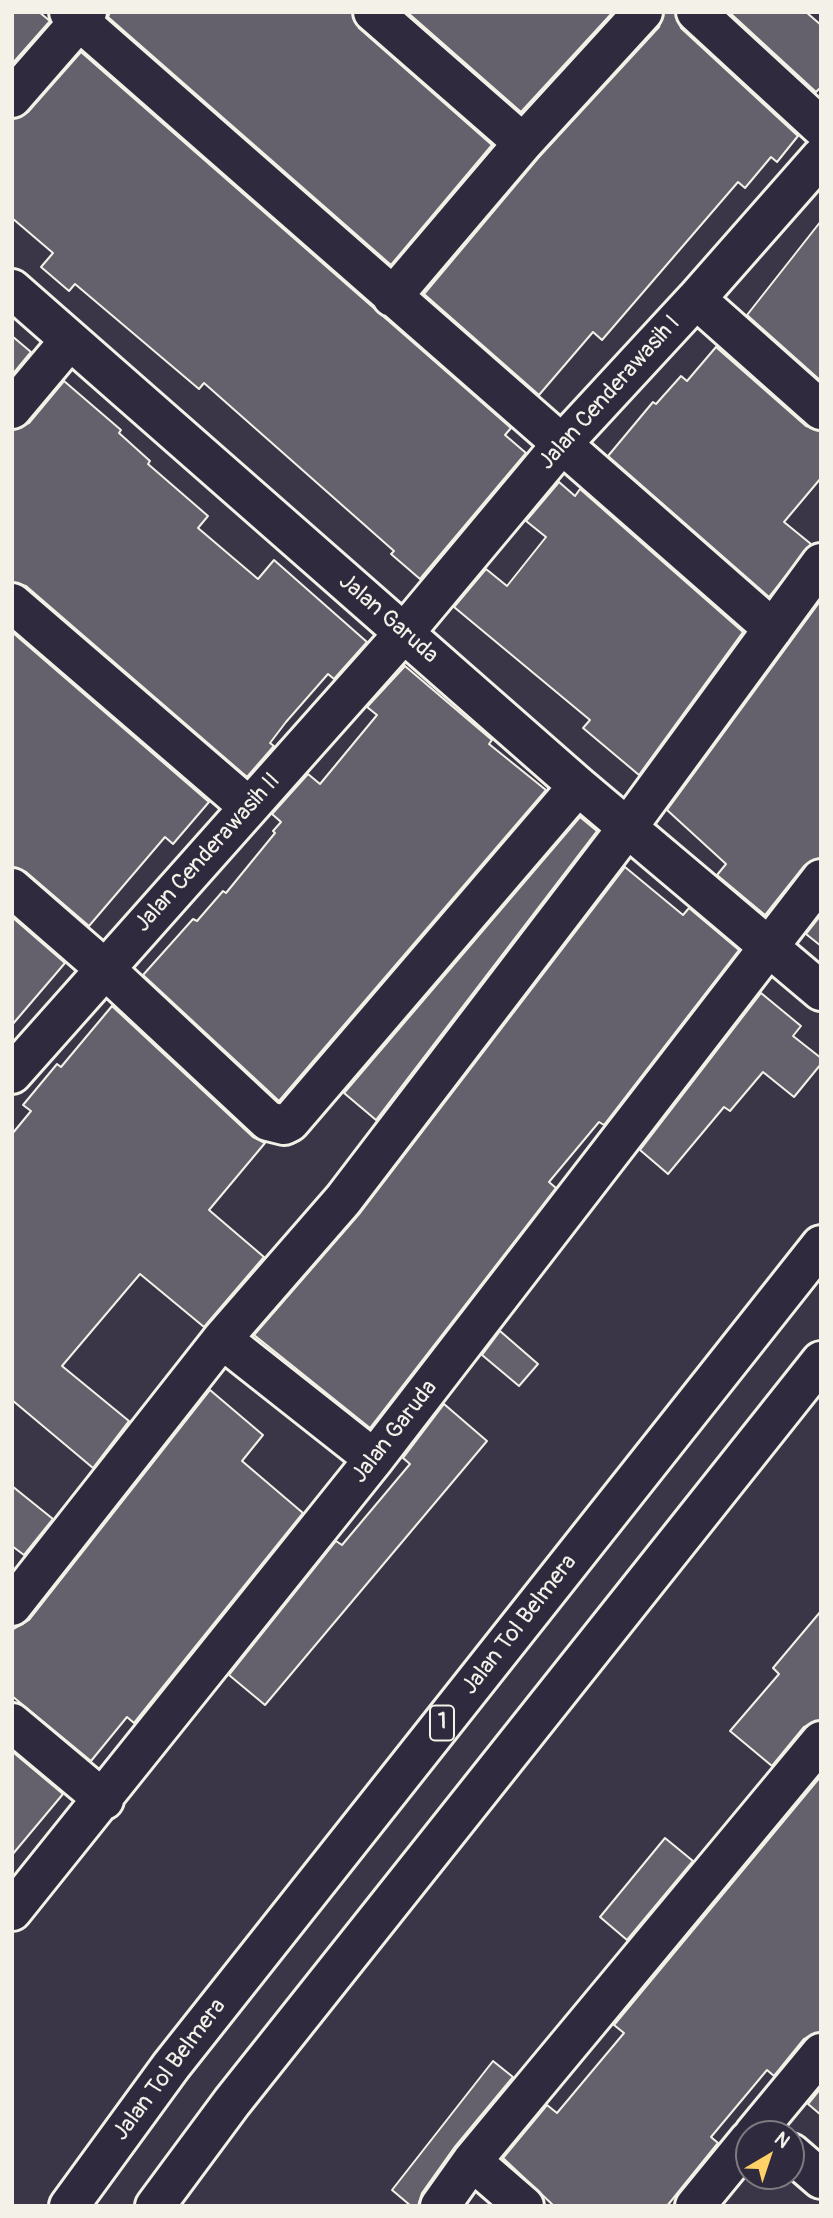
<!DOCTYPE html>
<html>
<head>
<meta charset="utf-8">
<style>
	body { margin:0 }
	#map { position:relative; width:833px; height:2218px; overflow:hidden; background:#3b3647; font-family:Pangolin,sans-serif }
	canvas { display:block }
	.frame { position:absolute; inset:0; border:14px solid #f4f1e8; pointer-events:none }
	.north { position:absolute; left:735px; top:2120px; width:70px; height:70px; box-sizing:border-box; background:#2f2a3d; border:2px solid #7e7a81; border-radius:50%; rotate:39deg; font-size:19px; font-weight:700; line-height:28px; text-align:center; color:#f4f1e8 }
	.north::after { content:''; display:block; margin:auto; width:24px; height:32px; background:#ffd166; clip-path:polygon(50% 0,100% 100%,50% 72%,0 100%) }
</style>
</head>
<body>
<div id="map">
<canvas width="833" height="2218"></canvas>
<div class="frame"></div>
<div class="north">N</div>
</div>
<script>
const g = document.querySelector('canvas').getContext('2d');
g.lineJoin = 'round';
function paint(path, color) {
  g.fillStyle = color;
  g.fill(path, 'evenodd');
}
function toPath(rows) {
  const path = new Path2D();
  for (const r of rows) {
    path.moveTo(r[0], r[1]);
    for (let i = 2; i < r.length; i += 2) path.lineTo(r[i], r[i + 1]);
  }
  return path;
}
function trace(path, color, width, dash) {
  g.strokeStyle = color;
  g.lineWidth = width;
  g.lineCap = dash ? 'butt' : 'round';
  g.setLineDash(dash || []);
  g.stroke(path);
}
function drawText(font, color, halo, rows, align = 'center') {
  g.font = font + ' Pangolin,sans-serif';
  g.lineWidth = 5;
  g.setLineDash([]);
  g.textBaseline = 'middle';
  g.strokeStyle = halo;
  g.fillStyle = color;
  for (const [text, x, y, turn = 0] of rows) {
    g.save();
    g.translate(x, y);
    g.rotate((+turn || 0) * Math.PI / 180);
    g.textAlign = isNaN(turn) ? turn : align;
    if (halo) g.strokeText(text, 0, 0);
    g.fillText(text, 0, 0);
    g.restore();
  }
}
const building = toPath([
	[12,12,39,12,50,21,12,64,12,12],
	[110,12,352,12,359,28,492,145,391,265,108,17,110,12],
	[407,12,613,12,521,112,407,12],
	[664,12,675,12,681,28,798,136,777,162,771,157,745,188,738,182,602,340,593,332,539,395,424,294,539,157,659,27,664,12],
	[729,12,806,12,821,25,821,87,816,92,729,12],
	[81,52,511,428,505,435,526,453,420,579,391,554,394,551,204,383,199,389,75,284,69,291,41,267,53,253,12,218,12,119,28,112,81,52],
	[821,221,821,381,747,315,821,221],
	[12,336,31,352,12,375,12,336],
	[716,347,806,426,821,431,821,478,784,522,811,544,769,597,608,456,653,402,656,404,681,376,687,381,716,347],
	[64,381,121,430,119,433,150,461,148,464,208,516,198,528,258,579,274,560,367,642,334,679,328,674,286,722,270,743,274,746,247,777,26,586,12,582,12,430,29,423,64,381],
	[559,482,575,496,580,489,743,632,639,775,583,728,590,720,454,607,486,569,507,586,546,537,526,521,559,482],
	[821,600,821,858,804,866,765,915,717,875,726,864,667,810,821,600],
	[12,632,209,802,173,844,165,837,89,926,26,872,12,867,12,632],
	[405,666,492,740,489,744,546,790,279,1101,143,975,193,919,197,921,223,891,226,893,275,833,273,831,281,822,272,814,308,774,320,784,377,715,367,707,405,666],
	[580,817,597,831,376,1120,344,1093,580,817],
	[625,867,683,915,689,908,739,950,604,1125,599,1122,549,1182,556,1188,370,1428,254,1335,360,1213,625,867],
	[821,915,821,946,806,934,821,915],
	[12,917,65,963,12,1025,12,917],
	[761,993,801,1026,793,1036,821,1058,821,1064,794,1097,763,1072,730,1111,724,1107,668,1174,640,1150,761,993],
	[112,1006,253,1137,265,1143,209,1210,264,1257,204,1327,140,1274,62,1366,129,1421,93,1468,12,1400,12,1134,31,1111,23,1105,57,1064,61,1067,112,1006],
	[500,1331,538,1364,519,1386,482,1355,500,1331],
	[210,1390,263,1435,242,1461,303,1513,134,1723,127,1717,91,1761,12,1696,12,1630,29,1620,210,1390],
	[444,1404,487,1441,265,1705,229,1675,336,1541,342,1545,410,1464,403,1458,444,1404],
	[12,1486,53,1519,24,1555,12,1546,12,1486],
	[821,1611,821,1720,804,1727,772,1766,730,1731,779,1674,773,1668,821,1611],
	[14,1753,63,1794,12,1855,12,1755,14,1753],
	[821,1776,821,2032,804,2039,774,2076,767,2070,711,2137,718,2143,667,2206,554,2206,503,2158,547,2105,557,2113,624,2033,614,2025,821,1776],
	[665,1838,693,1861,627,1940,600,1917,665,1838],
	[493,2061,513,2077,454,2148,422,2193,418,2206,411,2206,392,2190,493,2061],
	[821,2088,821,2115,808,2104,821,2088]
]);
const minor = toPath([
	[69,12,773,629],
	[373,12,523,143],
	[696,12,821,127],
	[12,98,87,12],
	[12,289,578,786,821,991],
	[392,297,523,143,643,12],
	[696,299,821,410],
	[12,409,70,340],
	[12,603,249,807],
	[12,888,105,969,268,1121,284,1125,290,1122,578,786],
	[12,1074,404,633,561,445,696,299,821,157],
	[222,1339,343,1200,627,828,821,563],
	[12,1606,222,1339,374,1459],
	[12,1723,104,1800],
	[12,1911,374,1459,821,879],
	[754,2134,821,2053],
	[791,2153,821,2179],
	[472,2161,524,2206],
	[440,2206,472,2161,821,1741],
	[695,2206,749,2140]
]);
const highway = toPath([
	[69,2206,171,2066,821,1245],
	[155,2206,232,2102,821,1361]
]);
const shields = [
	[442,1723,24]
];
const shieldNames = [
	["1",442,1723]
];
const streetNames = [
	["Jalan Cenderawasih I",610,393,-48],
	["Jalan Garuda",388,619,41],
	["Jalan Cenderawasih II",208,853,-48],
	["Jalan Garuda",395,1432,-52],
	["Jalan Tol Belmera",520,1625,-52],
	["Jalan Tol Belmera",170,2070,-53]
];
paint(building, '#65616c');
trace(building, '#f4f1e8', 2);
trace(minor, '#f4f1e8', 44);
trace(highway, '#f4f1e8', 44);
trace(minor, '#2f2a3d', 38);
trace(highway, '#2f2a3d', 38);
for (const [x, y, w] of shields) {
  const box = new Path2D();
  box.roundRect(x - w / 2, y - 17.5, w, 35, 5);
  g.fillStyle = '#2f2a3d';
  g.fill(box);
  trace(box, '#f4f1e8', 2);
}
drawText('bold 21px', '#f4f1e8', null, shieldNames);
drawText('23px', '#f4f1e8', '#2f2a3d', streetNames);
</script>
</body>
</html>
